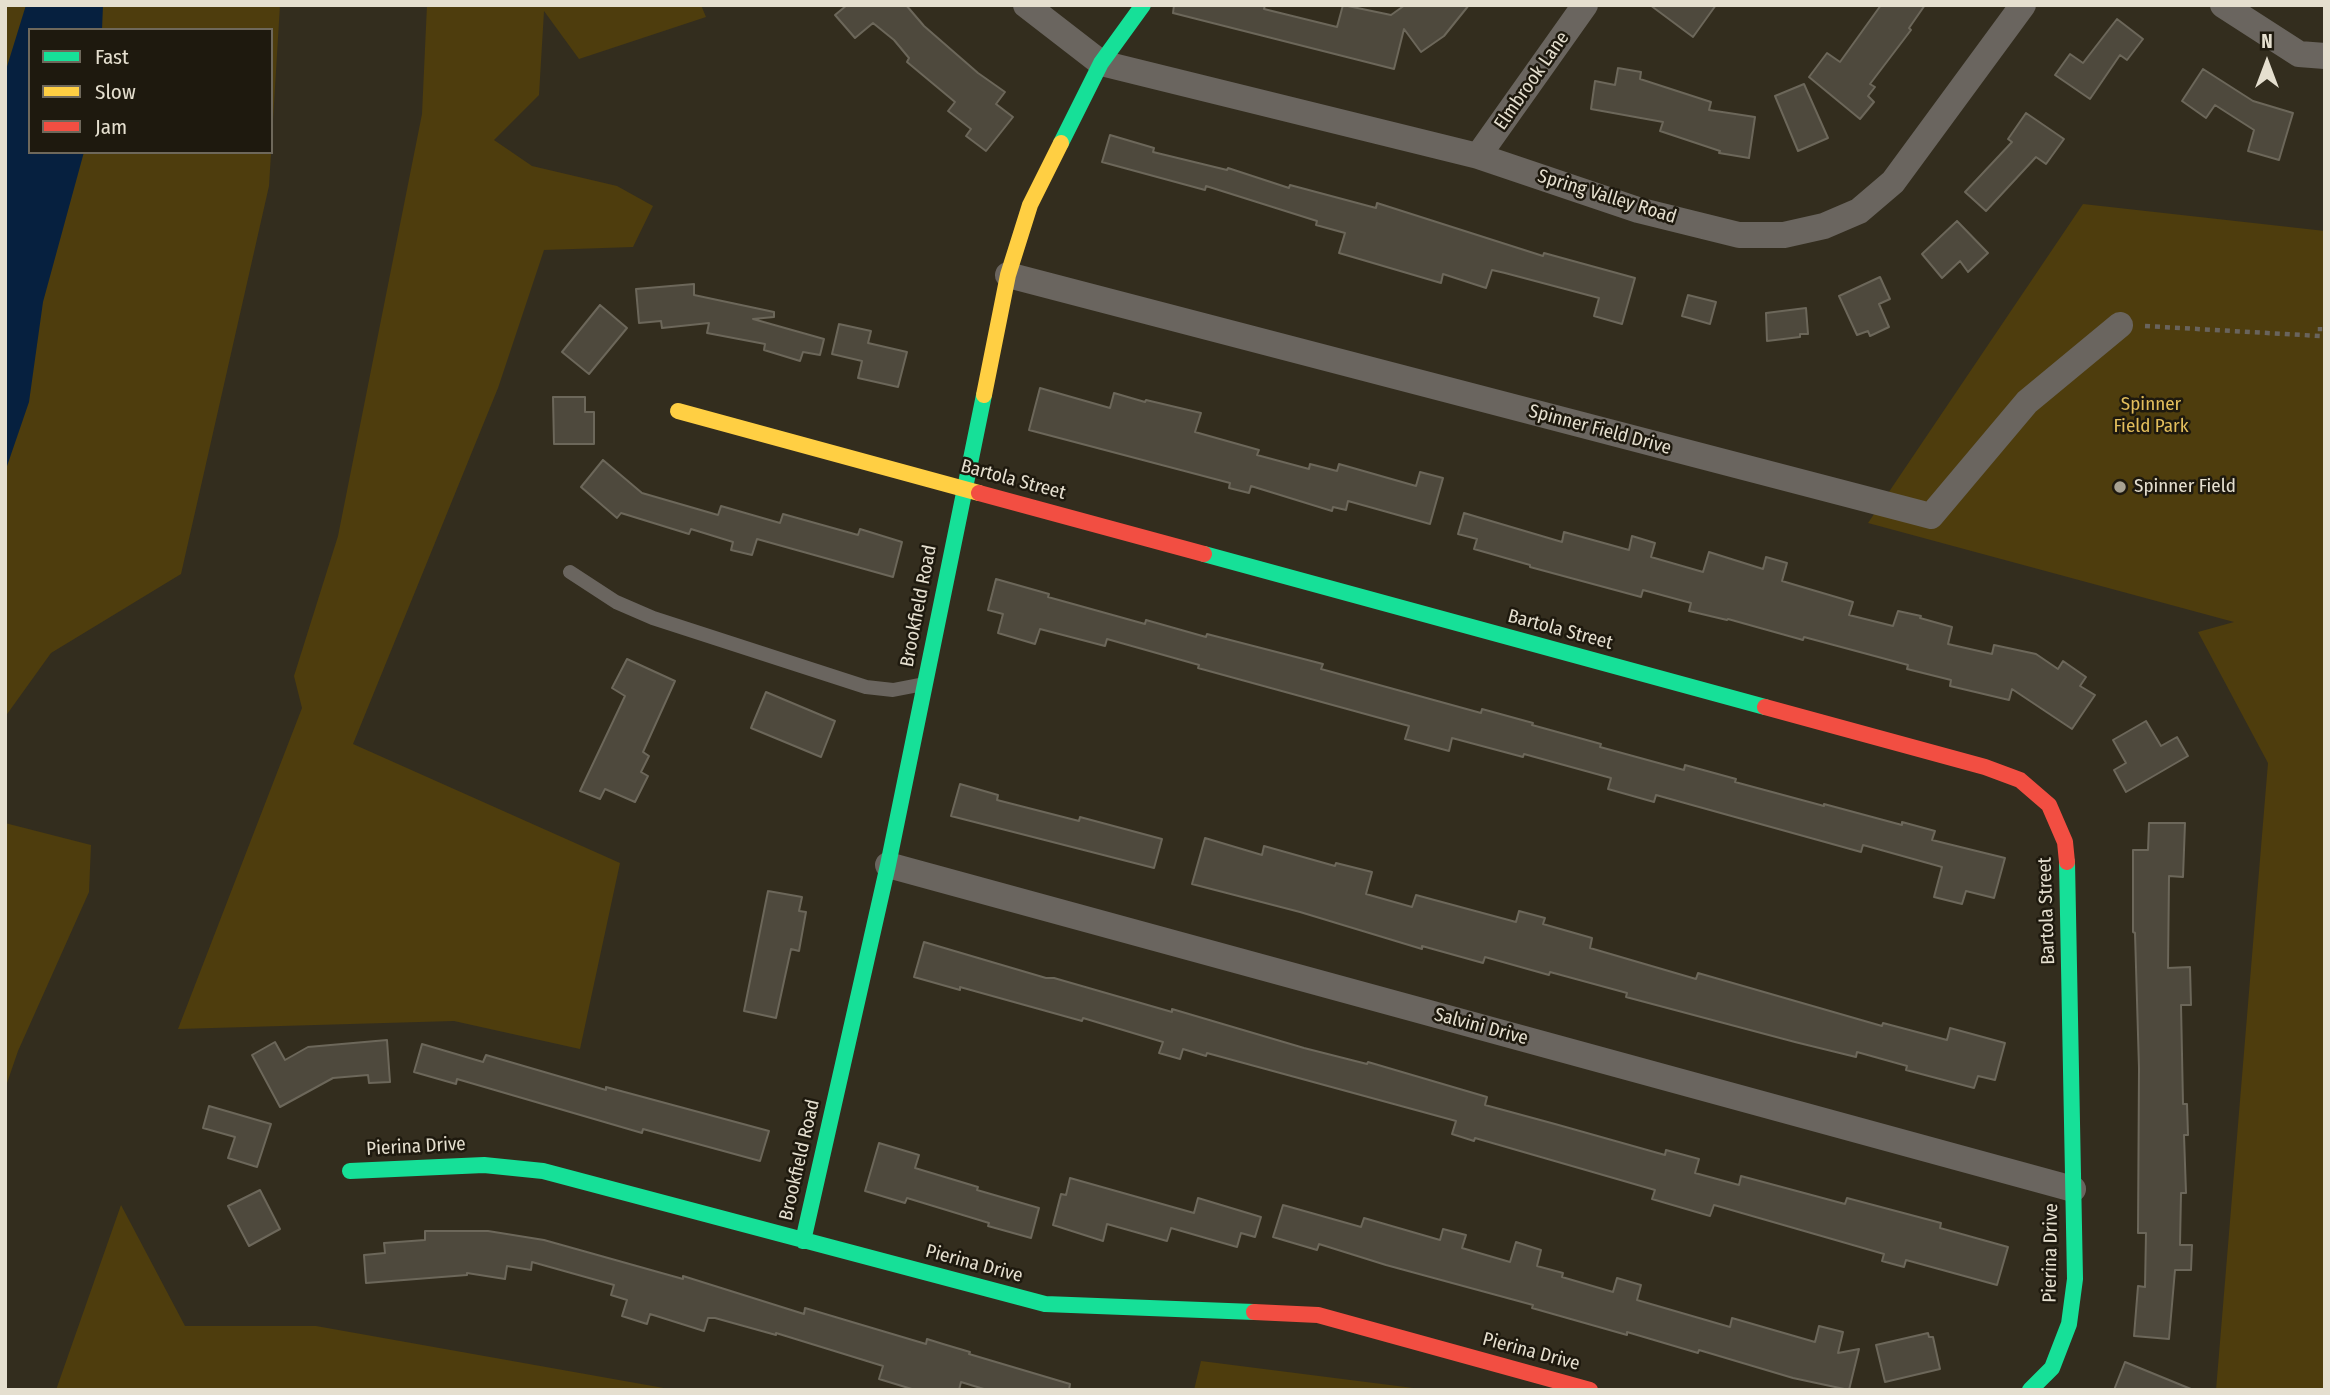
<!DOCTYPE html>
<html>
<head>
<meta charset="utf-8">
<style>
	body { margin:0 }
	#map { position:relative; width:2330px; height:1395px; overflow:hidden; background:#332d1e; font-family:"Fira Sans Condensed",sans-serif }
	canvas { display:block }
	.frame { position:absolute; inset:0; border:7px solid #e5dfcf; pointer-events:none }
	.legend { position:absolute; left:28px; top:28px; width:245px; height:126px; box-sizing:border-box; background:#1e190e; border:2px solid #6e685b; margin:0; padding:9px 12px; list-style:none; font-size:21px; color:#e5dfcf }
	.legend li { display:flex; align-items:center; gap:14px; height:35px }
	.legend b { width:35px; border:2px solid #6e685b }
	.north { position:absolute; left:2232px; top:28px; width:70px; height:70px; -webkit-text-stroke:5px #1e190e; paint-order:stroke; rotate:0deg; font-size:19px; font-weight:700; line-height:28px; text-align:center; color:#e5dfcf }
	.north::after { content:''; display:block; margin:auto; width:24px; height:32px; background:#e5dfcf; clip-path:polygon(50% 0,100% 100%,50% 72%,0 100%) }
</style>
</head>
<body>
<div id="map">
<canvas width="2330" height="1395"></canvas>
<div class="frame"></div>
<ul class="legend">
<li><b style="height:9px;background:#16e098"></b>Fast</li>
<li><b style="height:9px;background:#ffcf43"></b>Slow</li>
<li><b style="height:9px;background:#f24e42"></b>Jam</li>
</ul>
<div class="north">N</div>
</div>
<script>
const g = document.querySelector('canvas').getContext('2d');
g.lineJoin = 'round';
function paint(path, color) {
  g.fillStyle = color;
  g.fill(path, 'evenodd');
}
function toPath(rows) {
  const path = new Path2D();
  for (const r of rows) {
    path.moveTo(r[0], r[1]);
    for (let i = 2; i < r.length; i += 2) path.lineTo(r[i], r[i + 1]);
  }
  return path;
}
function trace(path, color, width, dash) {
  g.strokeStyle = color;
  g.lineWidth = width;
  g.lineCap = dash ? 'butt' : 'round';
  g.setLineDash(dash || []);
  g.stroke(path);
}
function drawText(font, color, halo, rows, align = 'center') {
  g.font = font + ' "Fira Sans Condensed",sans-serif';
  g.lineWidth = 5;
  g.setLineDash([]);
  g.textBaseline = 'middle';
  g.strokeStyle = halo;
  g.fillStyle = color;
  for (const [text, x, y, turn = 0] of rows) {
    g.save();
    g.translate(x, y);
    g.rotate((+turn || 0) * Math.PI / 180);
    g.textAlign = isNaN(turn) ? turn : align;
    if (halo) g.strokeText(text, 0, 0);
    g.fillText(text, 0, 0);
    g.restore();
  }
}
const green = toPath([
	[5,5,280,5,269,186,181,574,51,653,5,717],
	[30,30,271,30,271,152,30,152],
	[427,5,701,5,706,17,579,59,544,11,539,95,494,140,532,166,617,186,653,206,633,247,544,250,498,388,353,744,620,863,580,1049,454,1021,178,1029,302,708,294,676,338,536,422,114],
	[2083,204,2325,231,2325,1390,2216,1390,2268,763,2198,632,2234,622,1868,523],
	[5,823,91,845,89,892,18,1051,5,1089],
	[121,1205,185,1326,316,1326,675,1390,56,1390],
	[1201,1361,1429,1390,1194,1390]
]);
const water = toPath([
	[26,5,103,5,102,30,30,30,30,152,84,152,43,302,29,402,5,472,5,73]
]);
const building = toPath([
	[847,5,906,5,924,26,978,73,1005,92,996,104,1013,117,986,151,966,136,971,129,948,111,955,102,907,62,909,58,894,40,873,23,855,38,835,15,847,5],
	[1174,5,1265,5,1264,9,1337,27,1343,5,1391,15,1405,5,1469,5,1444,36,1421,52,1404,29,1394,69,1173,13,1174,5],
	[1650,5,1716,5,1693,37,1650,5],
	[1881,5,1925,5,1909,28,1911,30,1870,84,1875,87,1868,96,1874,102,1860,119,1809,77,1827,53,1840,62,1881,5],
	[2117,19,2143,39,2127,60,2120,55,2090,99,2055,75,2070,54,2083,63,2117,19],
	[1618,68,1641,72,1640,79,1711,102,1709,110,1755,117,1749,158,1719,153,1720,151,1660,131,1663,122,1591,109,1595,81,1615,85,1618,68],
	[2203,69,2253,101,2293,113,2279,160,2248,151,2254,130,2215,105,2206,118,2182,101,2203,69],
	[1804,84,1828,138,1798,151,1775,96,1804,84],
	[2026,113,2064,139,2046,164,2036,157,1986,211,1965,192,2012,142,2008,139,2026,113],
	[1110,135,1154,148,1153,152,1227,170,1228,168,1289,188,1290,185,1376,208,1377,203,1543,256,1544,253,1635,278,1622,324,1594,316,1599,298,1505,273,1492,270,1486,288,1443,274,1441,283,1339,253,1345,233,1316,225,1317,221,1206,186,1205,190,1102,162,1110,135],
	[1957,221,1988,253,1968,272,1960,261,1942,278,1922,254,1957,221],
	[1880,277,1890,299,1879,304,1889,327,1870,336,1868,331,1857,335,1839,296,1880,277],
	[694,284,694,295,774,312,774,317,753,319,824,339,820,355,803,352,800,361,764,350,765,344,707,333,709,323,662,328,661,321,639,323,636,289,694,284],
	[1688,295,1716,302,1710,324,1682,316,1688,295],
	[600,305,627,328,589,374,562,352,600,305],
	[1806,308,1808,334,1800,334,1800,337,1767,341,1766,313,1806,308],
	[839,324,871,331,868,343,907,352,898,387,858,378,862,361,832,354,839,324],
	[1040,388,1110,408,1114,393,1145,402,1146,400,1201,413,1195,432,1259,450,1257,455,1309,469,1310,464,1337,471,1339,464,1416,486,1420,472,1443,478,1430,524,1348,501,1346,510,1333,507,1332,511,1251,486,1249,493,1229,488,1230,483,1029,430,1040,388],
	[553,397,585,397,585,412,594,412,594,444,554,444,553,397],
	[603,460,642,493,718,515,721,506,780,523,783,514,858,535,860,529,902,542,893,577,757,539,752,555,731,550,733,542,691,529,689,534,621,513,617,518,581,487,603,460],
	[1464,513,1562,542,1564,532,1629,550,1632,536,1655,543,1651,557,1703,572,1709,552,1763,569,1766,557,1787,563,1782,581,1853,602,1849,615,1893,626,1898,611,1921,616,1920,618,1952,627,1948,644,1992,654,1994,645,2036,654,2058,669,2063,661,2086,677,2080,686,2095,695,2072,729,2012,689,2009,700,1950,686,1951,680,1907,669,1908,665,1804,637,1803,640,1728,619,1727,620,1689,611,1691,603,1643,590,1641,597,1530,567,1530,565,1474,549,1477,539,1458,534,1464,513],
	[996,579,1049,594,1048,597,1145,624,1146,620,1206,637,1207,634,1323,664,1321,669,1481,713,1482,709,1533,723,1532,725,1601,744,1600,747,1684,770,1685,765,1736,779,1735,782,1824,806,1824,804,1902,825,1902,822,1935,831,1932,840,2005,858,1994,898,1966,891,1962,904,1934,897,1942,867,1863,845,1861,852,1656,795,1654,802,1608,789,1611,778,1524,754,1523,757,1452,738,1449,751,1405,739,1409,726,1198,668,1199,665,1107,639,1105,646,1040,629,1035,644,998,633,1003,614,988,610,996,579],
	[627,659,675,681,643,752,649,756,641,772,648,776,635,802,605,789,600,799,580,791,625,696,612,688,627,659],
	[766,692,835,721,821,757,751,728,766,692],
	[2146,721,2161,746,2177,737,2188,756,2126,792,2114,770,2126,763,2113,740,2146,721],
	[960,784,998,795,997,800,1079,821,1080,817,1162,839,1154,868,951,816,960,784],
	[2149,823,2185,823,2183,877,2169,876,2168,968,2190,967,2191,1005,2181,1005,2183,1104,2187,1104,2188,1135,2184,1135,2186,1193,2181,1193,2180,1245,2192,1245,2191,1270,2175,1270,2169,1339,2134,1336,2138,1286,2145,1287,2146,1233,2138,1233,2139,1068,2135,933,2133,932,2133,850,2148,850,2149,823],
	[1205,838,1262,855,1264,846,1335,866,1336,863,1372,872,1366,894,1412,907,1416,895,1516,922,1519,911,1545,918,1543,924,1592,938,1590,948,1696,979,1698,973,1882,1026,1883,1023,1947,1040,1950,1028,2005,1043,1995,1080,1978,1076,1974,1088,1906,1070,1907,1066,1857,1052,1856,1057,1795,1042,1626,997,1627,993,1550,972,1549,975,1485,957,1483,963,1422,946,1422,949,1300,912,1192,884,1205,838],
	[768,891,802,897,799,911,806,912,799,951,791,949,776,1018,744,1011,768,891],
	[924,942,1046,978,1054,978,1172,1012,1172,1009,1304,1048,1367,1064,1368,1062,1487,1097,1485,1105,1555,1124,1665,1155,1666,1150,1699,1159,1695,1173,1739,1185,1741,1176,1845,1204,1847,1198,1941,1223,1940,1228,2008,1247,1997,1285,1906,1260,1904,1267,1882,1261,1884,1254,1714,1205,1710,1216,1652,1199,1655,1190,1475,1138,1474,1141,1452,1134,1456,1121,1207,1053,1206,1056,1183,1049,1180,1059,1159,1053,1163,1042,1083,1018,1082,1021,960,987,960,990,914,977,924,942],
	[387,1040,390,1082,369,1083,368,1075,333,1078,280,1107,252,1055,275,1042,285,1060,308,1047,387,1040],
	[422,1044,483,1062,486,1055,606,1090,606,1087,769,1131,760,1161,643,1129,642,1133,457,1079,456,1084,414,1072,422,1044],
	[209,1106,271,1124,257,1167,228,1158,235,1137,203,1128,209,1106],
	[879,1143,919,1155,915,1168,978,1187,977,1190,1039,1208,1031,1238,988,1226,989,1223,907,1198,905,1203,865,1191,879,1143],
	[1070,1178,1194,1213,1198,1198,1261,1217,1255,1237,1241,1233,1237,1247,1171,1228,1167,1241,1107,1224,1103,1241,1053,1225,1061,1194,1066,1195,1070,1178],
	[260,1190,280,1229,249,1246,228,1206,260,1190],
	[1283,1205,1361,1227,1364,1218,1440,1240,1443,1229,1466,1235,1462,1248,1510,1262,1516,1242,1541,1250,1537,1266,1563,1273,1562,1277,1613,1292,1617,1278,1641,1285,1637,1300,1730,1327,1732,1318,1815,1342,1819,1326,1843,1332,1838,1353,1859,1349,1849,1390,1793,1378,1699,1350,1698,1353,1627,1332,1627,1335,1532,1308,1533,1305,1386,1265,1319,1244,1317,1250,1273,1237,1283,1205],
	[425,1231,488,1231,544,1240,683,1279,683,1276,804,1314,805,1308,926,1344,927,1339,943,1344,970,1352,969,1354,1070,1384,1069,1390,987,1390,961,1382,959,1390,915,1390,879,1379,883,1366,776,1333,776,1335,715,1318,708,1318,704,1331,650,1314,647,1324,622,1316,627,1300,611,1295,614,1285,532,1262,531,1270,507,1266,505,1279,467,1273,467,1275,366,1283,364,1255,385,1253,384,1243,425,1240,425,1231],
	[1928,1333,1929,1337,1933,1337,1940,1369,1885,1382,1876,1345,1928,1333],
	[2125,1362,2191,1389,2191,1390,2114,1390,2125,1362]
]);
const path = toPath([
	[2145,326,2320,336,2320,327]
]);
const lane = toPath([
	[570,572,616,602,653,618,866,687,893,690,924,684]
]);
const street = toPath([
	[1026,5,1101,63,1478,156,1638,210,1739,235,1784,235,1824,226,1859,211,1893,182,2023,5],
	[2223,5,2299,54,2325,56],
	[1478,156,1585,5],
	[1008,275,1931,516,2027,402,2120,325],
	[888,865,2073,1189]
]);
const fast = toPath([
	[1061,143,1101,63,1143,5],
	[1204,554,1765,707],
	[350,1171,484,1165,543,1171,1045,1304,1254,1312],
	[803,1241,888,865,984,395],
	[2030,1390,2052,1368,2069,1324,2075,1279,2067,862]
]);
const slow = toPath([
	[984,395,1008,275,1030,205,1061,143],
	[678,411,979,493]
]);
const jam = toPath([
	[979,493,1204,554],
	[1765,707,1985,767,2020,780,2049,805,2065,842,2067,862],
	[1254,1312,1318,1315,1590,1390]
]);
const markers = [
	[2120,487,7,"#a7a191"]
];
const streetNames = [
	["Elmbrook Lane",1532,81,-55],
	["Spring Valley Road",1607,197,17],
	["Spinner Field Drive",1600,430,15],
	["Bartola Street",1013,480,15],
	["Brookfield Road",919,606,-79],
	["Bartola Street",1560,630,15],
	["Bartola Street",2047,911,-92],
	["Salvini Drive",1481,1027,15],
	["Pierina Drive",416,1147,-3],
	["Brookfield Road",800,1160,-77],
	["Pierina Drive",2051,1253,-89],
	["Pierina Drive",974,1264,15],
	["Pierina Drive",1531,1352,15]
];
const parkNames = [
	["Spinner",2151,405],
	["Field Park",2151,427]
];
const poiNames = [
	["Spinner Field",2134,487]
];
paint(green, '#4e3d0d');
paint(water, '#06203f');
paint(building, '#4e493d');
trace(building, '#6c675a', 2);
trace(path, '#69645d', 4.5, [5, 5]);
trace(lane, '#6a655f', 14);
trace(street, '#6a655f', 26);
trace(fast, '#16e098', 16);
trace(slow, '#ffcf43', 16);
trace(jam, '#f24e42', 16);
for (const [x, y, r, color] of markers) {
  const dot = new Path2D();
  dot.arc(x, y, r, 0, 2 * Math.PI);
  g.fillStyle = color;
  g.fill(dot);
  trace(dot, '#1e190e', 2.5);
}
drawText('19px', '#e5dfcf', '#1e190e', streetNames);
drawText('19px', '#e3be5c', '#1e190e', parkNames);
drawText('19px', '#e5dfcf', '#1e190e', poiNames, 'left');
</script>
</body>
</html>
